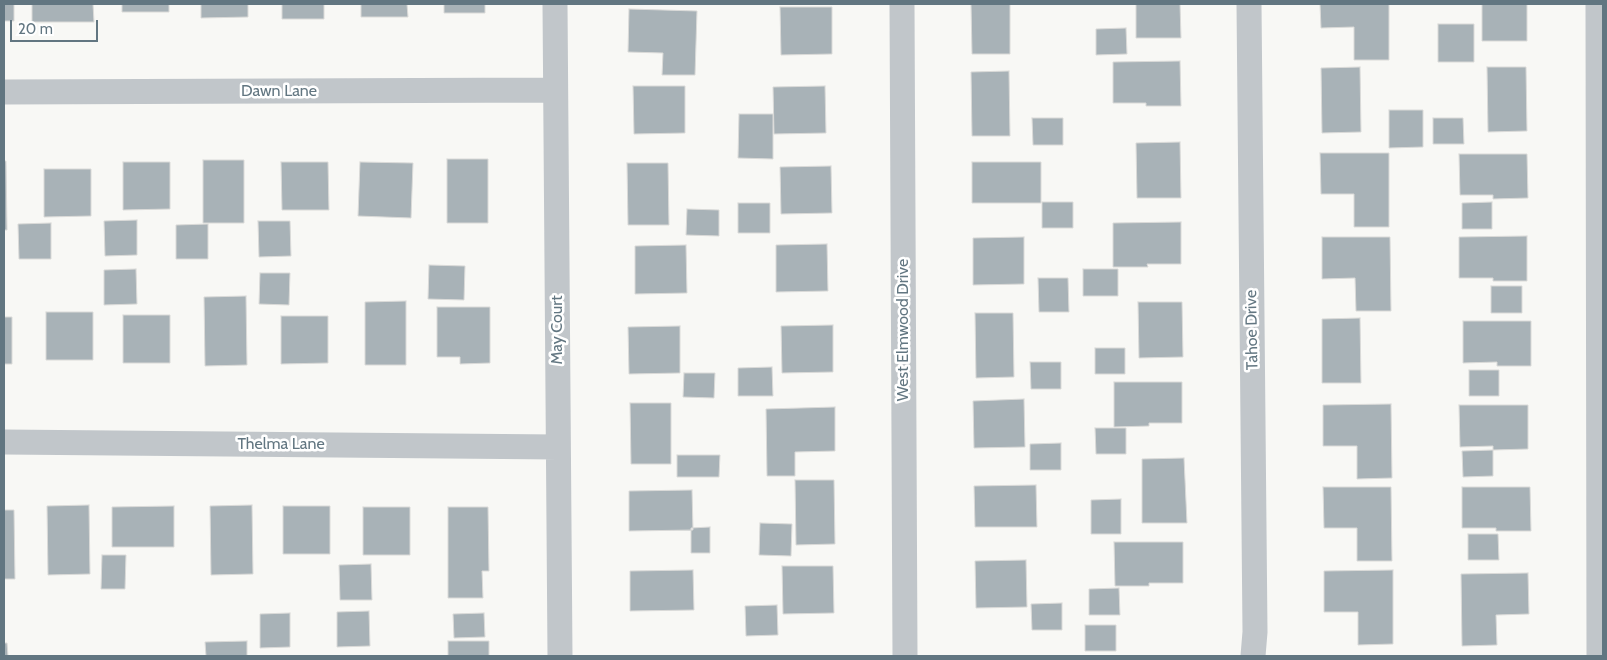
<!DOCTYPE html>
<html>
<head>
<meta charset="utf-8">
<style>
	body { margin:0 }
	#map { position:relative; width:1607px; height:660px; overflow:hidden; background:#f8f8f5; font-family:Cabin,sans-serif }
	canvas { display:block }
	.frame { position:absolute; inset:0; border:5px solid #627681; pointer-events:none }
	.scale { position:absolute; left:10px; top:20px; width:88px; height:22px; box-sizing:border-box; border:2px solid #627681; border-top:0; padding-left:6px; font-size:15px; line-height:18px; white-space:nowrap; color:#627681; -webkit-text-stroke:4px #fff; paint-order:stroke }
</style>
</head>
<body>
<div id="map">
<canvas width="1607" height="660"></canvas>
<div class="frame"></div>
<div class="scale">20 m</div>
</div>
<script>
const g = document.querySelector('canvas').getContext('2d');
g.lineJoin = 'round';
function paint(path, color) {
  g.fillStyle = color;
  g.fill(path, 'evenodd');
}
function toPath(rows) {
  const path = new Path2D();
  for (const r of rows) {
    path.moveTo(r[0], r[1]);
    for (let i = 2; i < r.length; i += 2) path.lineTo(r[i], r[i + 1]);
  }
  return path;
}
function trace(path, color, width, dash) {
  g.strokeStyle = color;
  g.lineWidth = width;
  g.lineCap = dash ? 'butt' : 'round';
  g.setLineDash(dash || []);
  g.stroke(path);
}
function drawText(font, color, halo, rows, align = 'center') {
  g.font = font + ' Cabin,sans-serif';
  g.lineWidth = 5;
  g.setLineDash([]);
  g.textBaseline = 'middle';
  g.strokeStyle = halo;
  g.fillStyle = color;
  for (const [text, x, y, turn = 0] of rows) {
    g.save();
    g.translate(x, y);
    g.rotate((+turn || 0) * Math.PI / 180);
    g.textAlign = isNaN(turn) ? turn : align;
    if (halo) g.strokeText(text, 0, 0);
    g.fillText(text, 0, 0);
    g.restore();
  }
}
const building = toPath([
	[4,4,14,4,14,21,4,21,4,4],
	[32,4,93,4,94,22,32,22,32,4],
	[122,4,169,4,169,12,122,12,122,4],
	[201,4,248,4,248,17,201,18,201,4],
	[282,4,324,4,324,19,282,19,282,4],
	[361,4,407,4,408,17,361,17,361,4],
	[444,4,485,4,485,13,444,13,444,4],
	[971,4,1010,4,1010,54,972,54,971,4],
	[1136,4,1180,4,1181,38,1136,38,1136,4],
	[1320,4,1389,4,1389,60,1354,60,1354,27,1321,28,1320,4],
	[1482,4,1527,4,1527,41,1482,41,1482,4],
	[780,7,832,7,832,54,781,55,780,7],
	[629,9,697,11,695,75,662,75,663,53,628,52,629,9],
	[1438,24,1474,24,1474,62,1438,62,1438,24],
	[1126,28,1127,54,1096,55,1096,29,1126,28],
	[1180,61,1181,106,1146,106,1146,103,1113,103,1113,62,1180,61],
	[1360,67,1361,132,1322,133,1321,68,1360,67],
	[1487,67,1526,67,1527,131,1488,132,1487,67],
	[1009,71,1010,136,972,136,971,72,1009,71],
	[633,86,685,86,685,133,634,134,633,86],
	[825,86,826,133,774,134,773,87,825,86],
	[1389,110,1423,110,1423,147,1389,148,1389,110],
	[739,114,773,114,773,159,738,158,739,114],
	[1032,118,1063,118,1063,145,1033,145,1032,118],
	[1433,118,1463,118,1464,144,1433,144,1433,118],
	[1180,142,1181,198,1137,198,1136,143,1180,142],
	[1320,153,1389,153,1389,227,1354,227,1354,194,1321,194,1320,153],
	[1459,154,1527,154,1528,198,1493,199,1493,195,1460,195,1459,154],
	[447,159,488,159,488,223,447,223,447,159],
	[203,160,244,160,244,223,203,223,203,160],
	[4,161,6,161,7,230,4,230,4,161],
	[123,162,170,162,170,209,123,210,123,162],
	[281,162,328,162,329,210,282,210,281,162],
	[360,162,413,163,411,218,358,216,360,162],
	[972,162,1041,162,1041,203,972,203,972,162],
	[627,163,668,163,669,225,628,225,627,163],
	[831,166,832,213,781,214,780,167,831,166],
	[44,169,91,169,91,216,44,217,44,169],
	[1042,202,1073,202,1073,228,1042,228,1042,202],
	[1492,202,1492,229,1462,229,1462,203,1492,202],
	[738,203,770,203,770,233,738,233,738,203],
	[687,209,719,210,719,236,686,235,687,209],
	[137,220,137,255,105,256,104,221,137,220],
	[258,221,290,221,291,256,259,257,258,221],
	[1181,222,1181,264,1147,264,1148,267,1113,267,1113,223,1181,222],
	[51,223,51,259,19,259,18,224,51,223],
	[208,224,208,259,176,259,176,225,208,224],
	[1527,236,1527,281,1493,281,1493,278,1459,278,1459,237,1527,236],
	[1024,237,1024,284,973,285,973,238,1024,237],
	[1322,237,1390,237,1391,311,1356,311,1355,278,1322,279,1322,237],
	[827,244,828,291,776,292,776,245,827,244],
	[686,245,687,293,635,294,635,246,686,245],
	[429,265,465,266,464,300,428,299,429,265],
	[136,269,137,304,104,305,104,270,136,269],
	[1083,269,1118,269,1118,296,1083,296,1083,269],
	[260,273,290,273,289,305,259,304,260,273],
	[1038,278,1068,278,1069,312,1039,312,1038,278],
	[1491,286,1522,286,1522,313,1491,313,1491,286],
	[246,296,247,365,205,366,204,297,246,296],
	[406,301,406,365,365,365,365,302,406,301],
	[1138,302,1182,302,1183,357,1139,358,1138,302],
	[437,307,490,307,490,363,460,364,460,357,437,357,437,307],
	[46,312,93,312,93,360,46,360,46,312],
	[975,313,1013,313,1014,377,976,378,975,313],
	[123,315,170,315,170,363,123,363,123,315],
	[281,316,328,316,328,363,281,364,281,316],
	[4,317,12,317,12,364,4,364,4,317],
	[1360,318,1361,383,1322,383,1322,319,1360,318],
	[1463,321,1531,321,1531,366,1497,366,1497,362,1463,363,1463,321],
	[833,325,833,372,782,373,781,326,833,325],
	[680,326,680,373,629,374,628,327,680,326],
	[1095,348,1125,348,1125,374,1095,374,1095,348],
	[1030,362,1061,362,1061,389,1031,389,1030,362],
	[772,367,773,396,738,396,738,368,772,367],
	[1469,370,1499,370,1499,396,1469,396,1469,370],
	[684,373,715,373,714,398,683,397,684,373],
	[1114,382,1182,382,1182,423,1149,423,1149,426,1114,427,1114,382],
	[1024,399,1025,447,974,448,973,401,1024,399],
	[630,403,671,403,671,464,631,464,630,403],
	[1391,404,1392,478,1357,479,1357,446,1323,446,1323,405,1391,404],
	[1459,405,1528,405,1528,449,1493,450,1493,446,1460,447,1459,405],
	[835,407,835,451,795,452,795,476,767,476,766,409,835,407],
	[1095,428,1126,428,1126,454,1096,454,1095,428],
	[1061,443,1061,470,1030,470,1030,444,1061,443],
	[1493,450,1493,476,1463,477,1462,451,1493,450],
	[677,455,720,455,719,477,677,477,677,455],
	[1184,458,1187,523,1142,523,1142,459,1184,458],
	[795,480,834,480,835,544,796,545,795,480],
	[1036,485,1037,527,975,527,974,486,1036,485],
	[1323,487,1391,487,1392,561,1357,561,1357,528,1324,528,1323,487],
	[1462,487,1530,487,1531,531,1496,531,1496,528,1462,528,1462,487],
	[692,490,693,530,629,531,629,491,692,490],
	[1121,499,1121,534,1091,534,1091,500,1121,499],
	[89,505,90,574,48,575,47,506,89,505],
	[252,505,253,574,211,575,210,506,252,505],
	[174,506,174,547,112,547,112,507,174,506],
	[283,506,330,506,330,554,283,554,283,506],
	[363,507,410,507,410,555,363,555,363,507],
	[448,507,488,507,489,571,482,571,483,598,448,598,448,507],
	[4,510,14,510,15,579,4,579,4,510],
	[760,523,792,524,791,556,759,555,760,523],
	[710,527,710,553,691,553,691,528,710,527],
	[1468,534,1498,534,1499,560,1468,560,1468,534],
	[1114,542,1183,542,1183,583,1149,583,1149,586,1115,586,1114,542],
	[102,555,126,555,125,589,101,589,102,555],
	[1026,560,1027,607,976,608,975,561,1026,560],
	[371,564,372,600,340,600,339,565,371,564],
	[782,566,833,566,834,613,783,614,782,566],
	[693,570,694,610,630,611,630,571,693,570],
	[1393,570,1393,644,1358,645,1358,612,1324,612,1324,571,1393,570],
	[1528,573,1529,614,1496,615,1497,645,1462,646,1461,574,1528,573],
	[1119,588,1120,615,1089,615,1089,589,1119,588],
	[1062,603,1062,630,1032,630,1031,604,1062,603],
	[777,605,778,635,746,636,745,606,777,605],
	[369,611,370,646,337,647,337,612,369,611],
	[290,613,290,647,260,648,260,614,290,613],
	[484,613,485,637,454,638,453,614,484,613],
	[1085,625,1116,625,1116,651,1085,651,1085,625],
	[247,641,247,656,206,656,205,642,247,641],
	[448,641,489,641,489,656,448,656,448,641],
	[4,643,7,643,8,656,4,656,4,643]
]);
const minor = toPath([
	[555,4,560,656],
	[902,4,905,656],
	[1249,4,1255,632,1253,656],
	[1598,4,1599,656],
	[4,92,555,90],
	[4,442,558,447]
]);
const streetNames = [
	["Dawn Lane",279,91],
	["May Court",557,330,-90],
	["West Elmwood Drive",903,330,-90],
	["Tahoe Drive",1252,330,-91],
	["Thelma Lane",281,444]
];
paint(building, '#a8b2b7');
trace(building, '#dadad8', 1);
trace(minor, '#c1c6ca', 25);
drawText('16px', '#627681', '#fff', streetNames);
</script>
</body>
</html>
